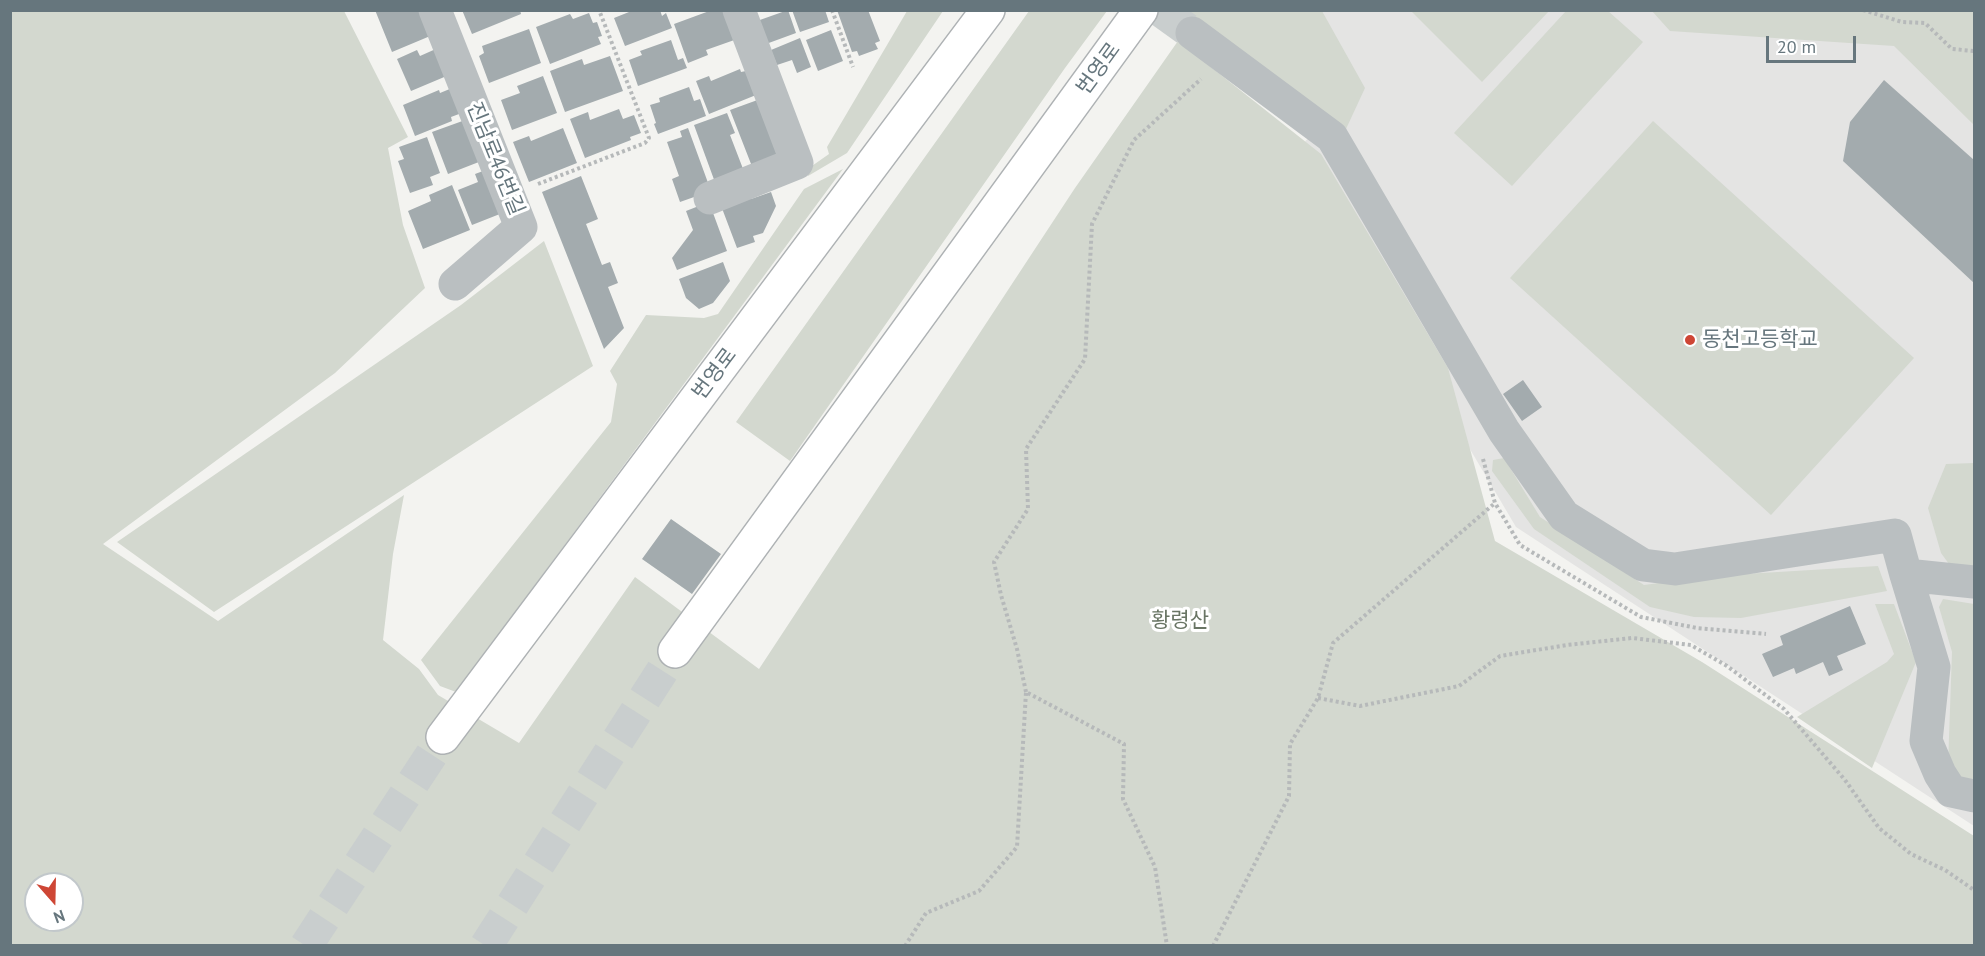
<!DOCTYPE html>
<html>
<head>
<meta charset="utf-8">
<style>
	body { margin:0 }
	#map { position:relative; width:1985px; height:956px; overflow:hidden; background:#f3f3f0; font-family:"PT Sans",sans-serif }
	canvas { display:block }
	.frame { position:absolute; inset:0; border:12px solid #66767d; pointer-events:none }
	.north { position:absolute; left:24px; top:872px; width:60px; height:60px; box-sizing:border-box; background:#fff; border:2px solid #c2c8cb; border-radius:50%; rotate:160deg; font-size:16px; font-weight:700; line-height:24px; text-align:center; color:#66767d }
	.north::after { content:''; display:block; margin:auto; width:21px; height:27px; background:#ce4635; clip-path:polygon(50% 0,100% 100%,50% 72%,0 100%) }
	.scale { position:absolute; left:1766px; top:36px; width:90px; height:27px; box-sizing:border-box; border:3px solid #66767d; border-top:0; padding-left:8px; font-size:18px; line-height:21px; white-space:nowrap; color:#66767d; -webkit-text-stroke:4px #fff; paint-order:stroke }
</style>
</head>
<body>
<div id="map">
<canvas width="1985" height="956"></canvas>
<div class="frame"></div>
<div class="north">N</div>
<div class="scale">20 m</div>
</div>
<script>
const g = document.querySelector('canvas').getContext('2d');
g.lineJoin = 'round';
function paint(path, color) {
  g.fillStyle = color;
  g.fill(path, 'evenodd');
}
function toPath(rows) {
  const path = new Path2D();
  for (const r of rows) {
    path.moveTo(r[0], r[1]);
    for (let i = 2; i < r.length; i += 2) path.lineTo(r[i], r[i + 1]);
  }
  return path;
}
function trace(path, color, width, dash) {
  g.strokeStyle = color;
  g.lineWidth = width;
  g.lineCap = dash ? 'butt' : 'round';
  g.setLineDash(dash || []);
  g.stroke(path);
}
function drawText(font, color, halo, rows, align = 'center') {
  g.font = font + ' "PT Sans","Noto Sans KR",sans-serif';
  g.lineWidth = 6;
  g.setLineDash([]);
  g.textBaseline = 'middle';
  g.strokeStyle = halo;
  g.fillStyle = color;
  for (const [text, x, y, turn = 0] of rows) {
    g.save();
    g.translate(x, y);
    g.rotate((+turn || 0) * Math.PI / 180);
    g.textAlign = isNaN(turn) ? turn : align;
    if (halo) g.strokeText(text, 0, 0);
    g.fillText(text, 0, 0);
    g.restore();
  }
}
const built = toPath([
	[1670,10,1906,32,1974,99,1974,826,1516,527,1295,153,1346,95,1292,11]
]);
const green = toPath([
	[10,11,344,11,408,137,388,148,403,225,425,288,335,373,103,544,218,621,404,495,393,554,383,640,419,669,438,695,519,743,635,577,759,669,1075,188,1178,41,1321,154,1448,368,1495,541,1702,662,1974,836,1974,945,11,945],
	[36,884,72,884,72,920,36,920],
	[907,11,943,11,847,153,808,176,809,168,829,154,827,147],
	[1029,11,1107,11,1065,68,790,461,736,422],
	[1187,11,1322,11,1365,88,1346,129],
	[1411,11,1549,11,1482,82],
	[1566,11,1608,11,1643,42,1512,186,1454,133],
	[1652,11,1974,11,1974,125,1894,46,1670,31],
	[1653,121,1914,358,1771,515,1510,278],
	[843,169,456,692,440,686,421,660,611,422,617,384,610,371,646,315,704,318,718,314,804,189],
	[544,241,593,366,214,612,117,542,461,305],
	[1504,458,1540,517,1644,585,1711,576,1878,566,1887,591,1741,618,1694,617,1650,607,1534,529,1492,471,1493,460],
	[1974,463,1974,567,1949,564,1941,553,1928,508,1946,464],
	[1943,599,1974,604,1974,788,1948,766,1952,652,1939,607],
	[1875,604,1894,604,1916,662,1872,768,1797,717,1887,662,1894,654]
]);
const building = toPath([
	[375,10,425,10,435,34,392,52],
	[462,10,520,10,521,14,472,34],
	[629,10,660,10,662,16,666,13,672,28,625,46,614,18,629,12],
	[712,10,730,10,740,38,706,50,708,55,688,63,674,24],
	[788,10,796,33,766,44,757,21],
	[792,10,825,10,829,22,800,32],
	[837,10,868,10,880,41,875,43,878,49,859,56,857,51,852,52],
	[589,13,593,23,597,22,602,36,598,37,601,44,550,64,536,27,570,14,573,19],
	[529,29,541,63,489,83,479,56,484,53,482,46],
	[831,30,843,61,818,71,806,40],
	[800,38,811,67,797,73,792,60,777,65,771,50],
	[671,40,678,60,683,58,687,68,638,86,629,60,642,55,640,51],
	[438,48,449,75,411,91,397,59,417,50,420,56],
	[610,56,623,91,565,112,550,71,582,59,584,65],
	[740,69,741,72,746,71,761,93,709,114,696,81,709,76,711,81],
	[543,76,557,113,512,130,501,100,520,93,517,86],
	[1884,80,1974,160,1974,283,1843,161,1850,122],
	[457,86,467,111,451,117,452,121,415,136,403,105,439,90,440,93],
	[689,87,694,101,700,99,706,116,658,134,654,124,656,123,650,105,660,102,659,98],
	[763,98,778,159,753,169,730,110],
	[619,109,623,119,634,115,641,133,630,137,631,140,585,158,570,119,588,112,590,120],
	[727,113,735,133,730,135,745,174,716,185,694,125],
	[468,119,484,160,448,174,432,132],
	[563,128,577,163,529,182,513,142,529,136,531,141],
	[688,128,711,191,680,202,672,179,679,176,667,142,682,137,680,131],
	[427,137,440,173,430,177,433,185,410,193,398,161,404,159,399,147],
	[494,167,510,210,472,225,458,190,478,182,475,174],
	[581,176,598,219,586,224,602,265,610,262,618,283,608,287,624,328,604,349,542,192],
	[452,185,470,230,423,249,408,211,431,201,429,195],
	[748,192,751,199,771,192,776,206,763,233,753,236,755,242,737,248,720,203],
	[709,202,727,251,677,270,672,258,693,230,686,211],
	[723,262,730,281,713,303,699,309,686,298,679,279],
	[1523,380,1542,407,1522,421,1503,394],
	[671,519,721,554,692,594,642,559],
	[1850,606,1866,644,1837,656,1843,670,1829,676,1823,662,1796,674,1794,668,1773,677,1762,654,1783,645,1780,636]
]);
const minorTunnel = toPath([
	[1160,10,1192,33]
]);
const highwayTunnel = toPath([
	[306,946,443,737],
	[486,946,675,651]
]);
const path = toPath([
	[832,10,853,67],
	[1863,10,1902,22,1925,23,1952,49,1974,51],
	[538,184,645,143,649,138,599,10],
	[1483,459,1495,503,1520,545,1641,617,1697,628,1766,634],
	[1026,692,1017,649,1001,595,994,562,1028,509,1026,449,1085,359,1092,224,1134,140,1201,79],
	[1318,698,1360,706,1459,686,1500,656,1567,645,1632,638,1691,645,1727,666,1784,709,1845,780,1879,828,1911,854,1945,870,1974,890],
	[905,946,926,913,979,891,1017,847,1026,692,1124,744,1123,799,1155,867,1167,946],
	[1213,946,1289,796,1290,744,1318,698,1333,643,1495,503]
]);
const minor = toPath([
	[435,10,521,227,455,284],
	[1192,33,1332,137,1504,431,1564,516,1643,565,1675,569,1895,535,1906,575,1974,582],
	[710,198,797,163,739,10],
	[1906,575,1934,667,1926,741,1940,774,1951,791,1974,796]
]);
const highway = toPath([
	[675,651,1141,10],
	[443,737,988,10]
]);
const markers = [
	[1690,340,6,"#ce4635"]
];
const streetNames = [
	["번영로",1099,69,-54],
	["진남로46번길",495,159,68],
	["번영로",715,374,-53]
];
const poiNames = [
	["동천고등학교",1702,340]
];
const parkNames = [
	["황령산",1180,621]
];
paint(built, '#e4e4e3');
paint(green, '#d3d8cf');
paint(building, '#a3abae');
trace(minorTunnel, '#c9cece', 33, [33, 16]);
trace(highwayTunnel, '#c9cece', 33, [33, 16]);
trace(highway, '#aeb2b4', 36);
trace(path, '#b6b9ba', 4, [3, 3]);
trace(minor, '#babfc1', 33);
trace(highway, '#fff', 33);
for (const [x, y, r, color] of markers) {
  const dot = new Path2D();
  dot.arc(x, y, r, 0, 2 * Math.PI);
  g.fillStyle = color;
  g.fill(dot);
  trace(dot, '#fff', 2);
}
drawText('21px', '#66767d', '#fff', streetNames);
drawText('21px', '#66767d', '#fff', poiNames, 'left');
drawText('21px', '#697564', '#fff', parkNames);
</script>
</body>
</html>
